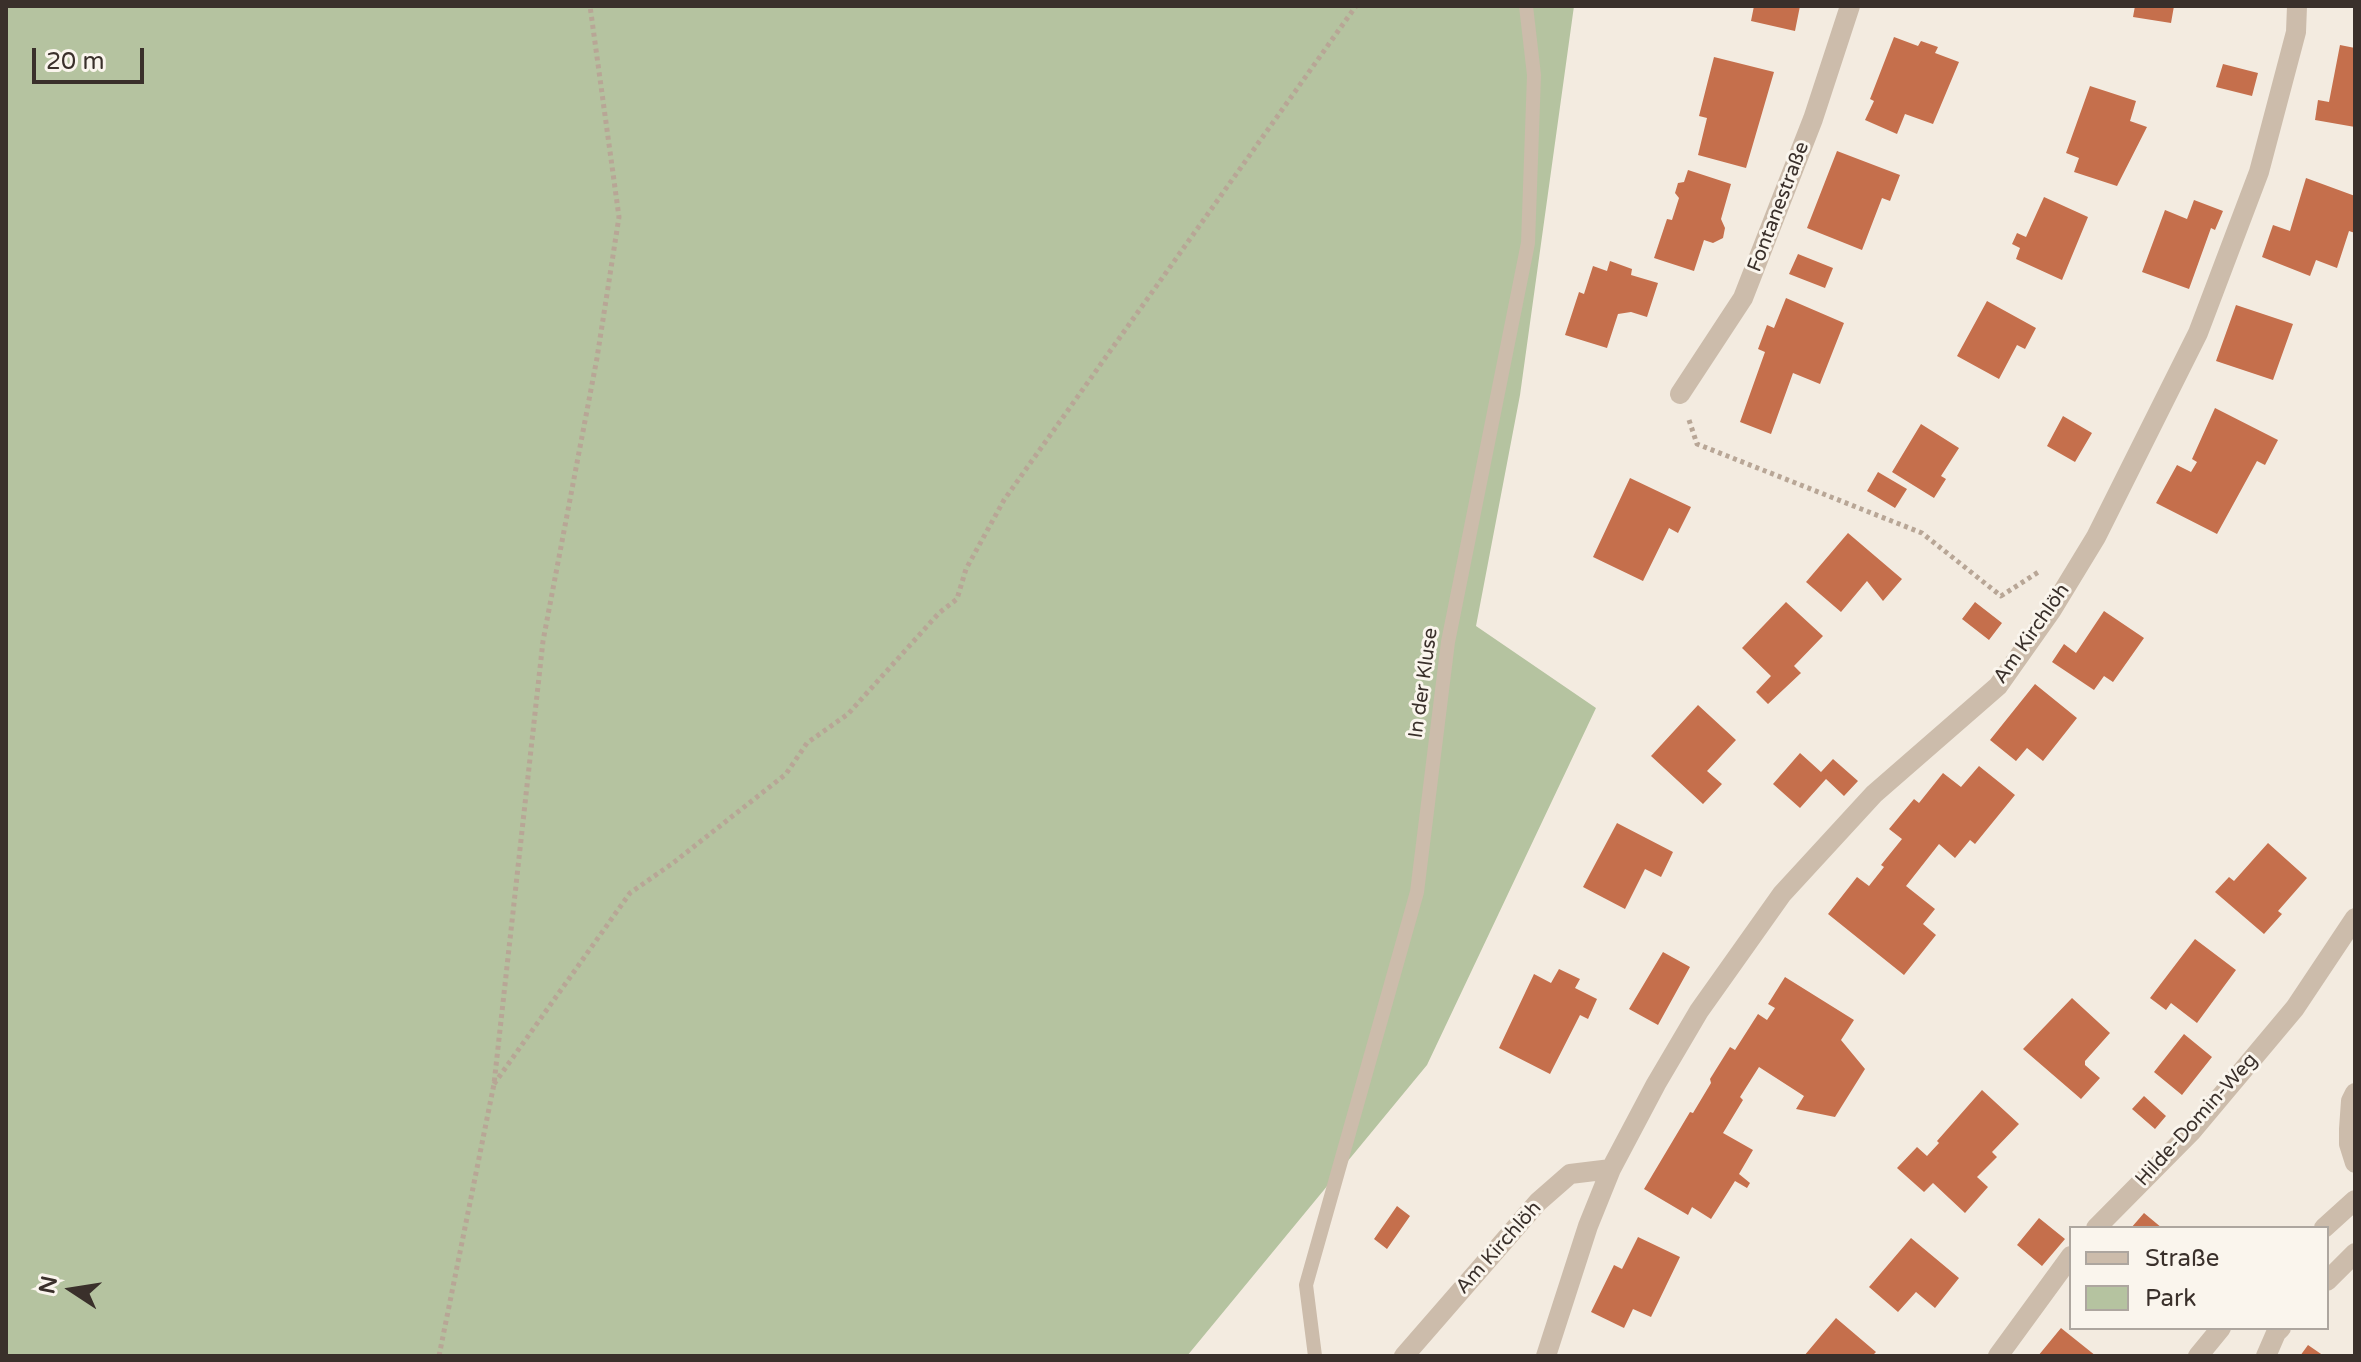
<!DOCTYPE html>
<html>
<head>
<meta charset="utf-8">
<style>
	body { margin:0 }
	#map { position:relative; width:2361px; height:1362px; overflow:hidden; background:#f3ebe0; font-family:"Varela Round",sans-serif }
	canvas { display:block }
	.frame { position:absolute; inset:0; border:8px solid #3a302b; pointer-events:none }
	.legend { position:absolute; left:2069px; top:1226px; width:260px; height:104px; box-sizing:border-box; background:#faf5ed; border:2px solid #ada69f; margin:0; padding:10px 14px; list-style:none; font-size:24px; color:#3a302b }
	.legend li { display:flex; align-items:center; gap:16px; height:40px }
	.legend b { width:40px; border:2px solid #ada69f }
	.north { position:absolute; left:32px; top:1250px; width:80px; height:80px; -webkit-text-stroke:6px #faf5ed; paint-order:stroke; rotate:282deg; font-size:22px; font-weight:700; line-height:32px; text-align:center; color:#3a302b }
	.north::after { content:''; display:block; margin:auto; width:28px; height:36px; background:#3a302b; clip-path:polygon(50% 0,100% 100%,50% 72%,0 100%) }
	.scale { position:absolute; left:32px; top:48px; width:112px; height:36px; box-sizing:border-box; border:4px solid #3a302b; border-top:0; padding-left:10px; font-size:24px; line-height:28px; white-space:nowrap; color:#3a302b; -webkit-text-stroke:6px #faf5ed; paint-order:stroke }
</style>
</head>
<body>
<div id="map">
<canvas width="2361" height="1362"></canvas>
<div class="frame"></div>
<ul class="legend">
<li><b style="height:10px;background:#ccbcab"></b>Straße</li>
<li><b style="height:22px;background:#b5c3a0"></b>Park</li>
</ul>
<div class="north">N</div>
<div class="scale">20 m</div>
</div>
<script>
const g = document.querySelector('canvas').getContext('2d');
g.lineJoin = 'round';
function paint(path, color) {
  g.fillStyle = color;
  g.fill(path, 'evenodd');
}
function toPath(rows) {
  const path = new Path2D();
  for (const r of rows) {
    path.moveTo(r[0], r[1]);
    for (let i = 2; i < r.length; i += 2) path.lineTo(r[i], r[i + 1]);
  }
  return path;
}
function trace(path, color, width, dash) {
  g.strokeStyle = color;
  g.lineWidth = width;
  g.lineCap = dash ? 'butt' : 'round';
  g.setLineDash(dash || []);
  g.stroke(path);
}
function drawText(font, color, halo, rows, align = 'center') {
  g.font = font + ' "Varela Round",sans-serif';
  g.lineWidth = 6;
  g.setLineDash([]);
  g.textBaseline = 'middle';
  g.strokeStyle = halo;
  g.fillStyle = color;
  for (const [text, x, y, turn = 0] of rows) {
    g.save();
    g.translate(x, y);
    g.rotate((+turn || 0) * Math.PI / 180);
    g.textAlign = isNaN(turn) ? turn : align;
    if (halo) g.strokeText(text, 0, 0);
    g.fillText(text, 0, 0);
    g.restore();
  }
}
const green = toPath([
	[6,6,1574,6,1520,395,1476,626,1596,708,1427,1065,1187,1356,6,1356]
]);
const building = toPath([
	[1754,6,1800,6,1795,31,1751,21],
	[2135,6,2174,6,2171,23,2133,17],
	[1894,37,1918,46,1921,41,1938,47,1935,53,1959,62,1933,124,1905,114,1897,134,1865,120,1874,101,1870,99],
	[2340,45,2355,48,2355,127,2315,120,2318,100,2329,102],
	[1714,57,1774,72,1746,168,1698,155,1707,118,1699,116],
	[2223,64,2258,73,2252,96,2216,87],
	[2090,86,2136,101,2130,121,2147,127,2117,186,2074,172,2079,158,2066,153],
	[1837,151,1900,175,1890,201,1882,198,1862,250,1807,228],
	[1688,170,1731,184,1721,219,1725,228,1723,238,1713,243,1704,240,1694,271,1654,258,1667,219,1672,220,1679,198,1675,193,1678,183,1684,182],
	[2306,178,2355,196,2355,233,2349,231,2337,268,2316,260,2310,276,2262,257,2273,225,2290,231],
	[2044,197,2088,217,2062,280,2016,259,2020,248,2012,244,2017,233,2026,237],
	[2194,200,2223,211,2215,230,2211,228,2189,289,2142,272,2165,210,2187,219],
	[1798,254,1833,268,1825,288,1789,274],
	[1610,261,1632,269,1631,275,1658,283,1647,317,1631,312,1618,314,1607,348,1565,335,1579,292,1584,294,1593,266,1607,271],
	[1786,298,1844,323,1820,384,1793,373,1771,434,1740,422,1765,352,1758,349,1767,325,1774,328],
	[1987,301,2036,328,2025,349,2017,345,1999,379,1957,356],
	[2236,305,2293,324,2273,380,2216,361],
	[2215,408,2278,440,2265,465,2257,461,2217,534,2156,503,2177,465,2191,472,2197,462,2192,459],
	[2063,416,2092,433,2075,462,2047,446],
	[1921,424,1959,448,1941,476,1946,479,1934,498,1892,472],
	[1878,472,1907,489,1895,508,1867,491],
	[1630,478,1691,507,1678,533,1669,528,1643,581,1593,557],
	[1848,533,1902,579,1883,601,1867,581,1841,612,1806,582],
	[1786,602,1823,636,1794,666,1801,673,1768,704,1756,692,1771,676,1742,648],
	[1975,602,2002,623,1989,640,1962,619],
	[2104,611,2144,638,2113,682,2104,676,2094,690,2052,662,2064,644,2076,653],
	[2035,684,2077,718,2043,761,2027,748,2016,761,1990,740],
	[1698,705,1736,740,1707,771,1722,784,1703,804,1651,756],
	[1800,753,1821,772,1833,759,1858,781,1844,796,1826,779,1800,808,1773,784],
	[1979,766,2015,795,1975,844,1970,840,1955,858,1939,844,1906,886,1935,909,1923,924,1936,935,1904,975,1828,914,1857,877,1869,886,1884,867,1881,865,1902,839,1889,829,1914,799,1919,803,1943,773,1961,787],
	[1617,823,1673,852,1661,877,1645,869,1625,909,1583,887],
	[2268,843,2307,878,2278,911,2282,914,2264,934,2215,892,2229,877,2234,881],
	[2195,939,2236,970,2197,1023,2171,1003,2166,1010,2150,998],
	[1663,952,1690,967,1658,1025,1629,1009],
	[1559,969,1580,979,1575,988,1597,999,1588,1019,1580,1015,1550,1074,1499,1048,1534,974,1551,983],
	[1785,977,1854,1020,1841,1040,1865,1069,1835,1117,1796,1109,1804,1096,1759,1067,1740,1097,1743,1100,1723,1133,1753,1150,1739,1174,1750,1183,1747,1188,1735,1181,1711,1219,1692,1207,1688,1215,1644,1189,1690,1112,1693,1113,1711,1083,1710,1079,1730,1047,1735,1050,1758,1014,1767,1020,1775,1008,1768,1004],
	[2072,998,2110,1033,2085,1061,2085,1065,2100,1078,2081,1099,2023,1049],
	[2184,1034,2212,1057,2182,1095,2154,1072],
	[1982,1090,2019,1124,1992,1152,1997,1157,1977,1177,1988,1187,1965,1213,1933,1183,1924,1192,1897,1168,1917,1147,1927,1156,1939,1143,1937,1141],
	[2144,1096,2166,1116,2155,1129,2132,1109],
	[1397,1206,1410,1216,1387,1249,1374,1239],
	[2144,1213,2162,1228,2131,1228],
	[2039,1218,2065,1239,2042,1266,2017,1245],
	[1638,1237,1680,1257,1651,1317,1633,1309,1624,1328,1591,1312,1614,1265,1622,1269],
	[1911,1238,1959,1278,1935,1308,1916,1292,1898,1312,1869,1287],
	[1836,1318,1876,1352,1872,1356,1804,1356],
	[2061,1328,2096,1356,2038,1356],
	[2308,1345,2324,1356,2300,1356]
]);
const path = toPath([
	[1689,420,1697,444,1922,533,2001,596,2040,571],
	[494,1084,630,893,673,863,786,774,807,743,848,714,939,613,957,599,966,569,1004,500,1356,6],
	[439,1356,494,1084,543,641,597,358,619,217,590,6]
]);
const lane = toPath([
	[1315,1356,1306,1285,1417,892,1448,642,1528,243,1534,75,1526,6]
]);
const street = toPath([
	[1680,394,1743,298,1813,119,1850,6],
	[2355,1093,2351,1101,2349,1129,2349,1144,2355,1163],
	[2096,1228,2191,1132,2295,1008,2355,918],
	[2324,1228,2355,1200],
	[2327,1281,2355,1253],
	[1404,1356,1538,1202,1570,1174,1611,1169],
	[1546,1356,1588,1226,1611,1169,1656,1084,1699,1011,1782,894,1874,794,1998,686,2051,611,2096,537,2198,333,2259,172,2296,32,2297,6],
	[1998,1356,2071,1256],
	[2198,1356,2221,1328],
	[2266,1356,2276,1333,2281,1328]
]);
const streetNames = [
	["Fontanestraße",1779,207,-69],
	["Am Kirchlöh",2032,634,-55],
	["In der Kluse",1424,683,-82],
	["Hilde-Domin-Weg",2197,1120,-48],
	["Am Kirchlöh",1499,1248,-48]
];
paint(green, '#b5c3a0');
paint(building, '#c56f4c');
trace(path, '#b8a696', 5, [4, 4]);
trace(lane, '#ccbcab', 14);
trace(street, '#ccbcab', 20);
drawText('20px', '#3a302b', '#faf5ed', streetNames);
</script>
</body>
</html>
